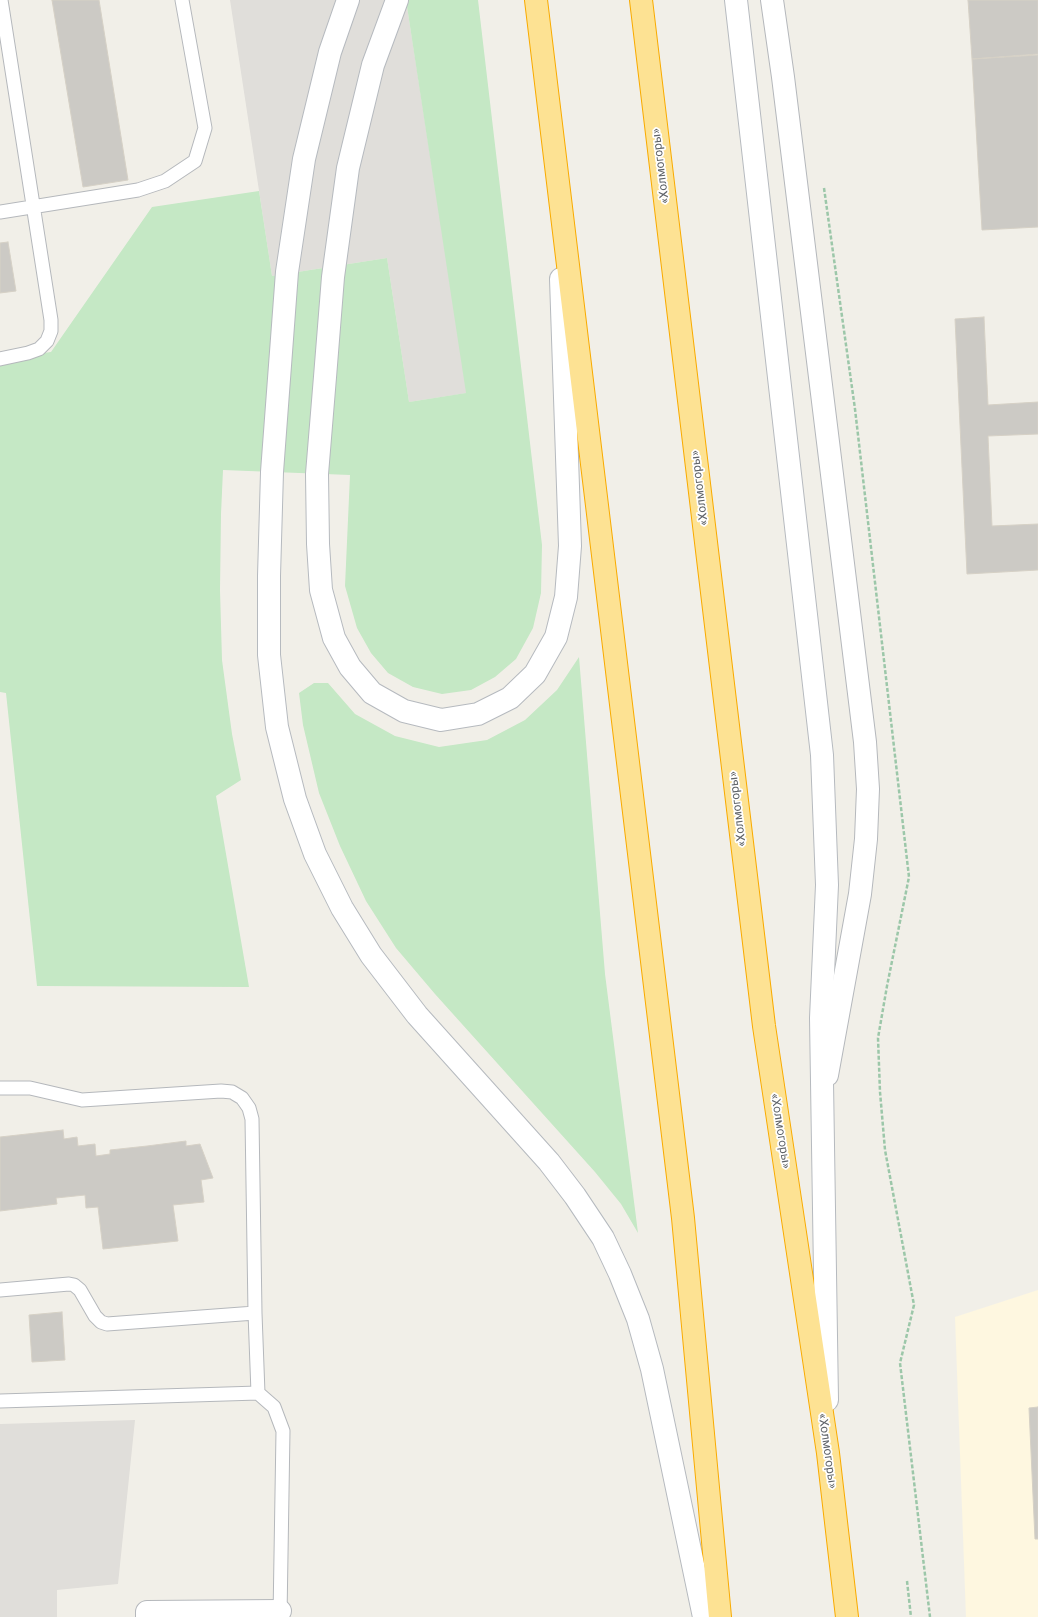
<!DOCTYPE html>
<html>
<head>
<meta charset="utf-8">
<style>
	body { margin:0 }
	canvas { display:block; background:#f1efe8 }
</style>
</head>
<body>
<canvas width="1038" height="1617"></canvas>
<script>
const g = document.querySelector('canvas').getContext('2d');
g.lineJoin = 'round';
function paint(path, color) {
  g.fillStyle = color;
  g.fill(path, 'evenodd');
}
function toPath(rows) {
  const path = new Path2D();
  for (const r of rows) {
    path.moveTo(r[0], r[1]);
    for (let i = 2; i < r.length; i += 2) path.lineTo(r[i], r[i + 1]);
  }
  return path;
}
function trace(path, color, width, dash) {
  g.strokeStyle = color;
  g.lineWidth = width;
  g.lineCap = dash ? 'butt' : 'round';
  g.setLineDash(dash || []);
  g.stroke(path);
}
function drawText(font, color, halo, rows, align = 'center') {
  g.font = font + ' Roboto,sans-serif';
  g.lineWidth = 3.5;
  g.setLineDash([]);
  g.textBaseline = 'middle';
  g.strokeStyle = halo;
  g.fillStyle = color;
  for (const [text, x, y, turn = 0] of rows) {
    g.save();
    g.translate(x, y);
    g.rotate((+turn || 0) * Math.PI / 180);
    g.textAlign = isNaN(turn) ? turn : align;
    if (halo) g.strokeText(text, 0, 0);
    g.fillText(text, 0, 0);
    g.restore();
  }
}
const commercial = toPath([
	[1038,1290,1038,1617,966,1617,955,1317]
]);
const industrial = toPath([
	[230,0,406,0,467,393,409,402,387,258,272,276],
	[135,1420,118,1584,57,1590,57,1617,0,1617,0,1424]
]);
const green = toPath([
	[406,0,478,0,542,545,541,593,533,628,516,659,495,677,471,690,442,694,413,687,388,673,371,653,357,628,345,586,350,475,223,470,221,514,220,590,222,660,232,734,241,780,216,796,249,987,37,986,6,693,0,692,0,359,51,352,152,207,259,191,272,276,387,258,409,402,466,393],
	[579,657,605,974,638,1233,621,1204,595,1172,435,994,396,948,366,901,340,846,319,793,303,725,299,693,314,683,328,683,355,714,395,736,439,747,487,740,525,720,557,690]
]);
const building = toPath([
	[52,0,99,0,128,180,83,187,52,0],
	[968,0,1038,0,1038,54,972,59,968,0],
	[1038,55,1038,227,982,230,972,59,1038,55],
	[8,242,16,291,0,293,0,243,8,242],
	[984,317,988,405,1038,402,1038,434,988,436,992,526,1038,524,1038,570,967,574,955,319,984,317],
	[63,1130,64,1139,77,1137,78,1146,95,1144,96,1156,110,1154,110,1150,147,1146,186,1141,186,1146,200,1144,213,1178,201,1180,204,1202,173,1205,178,1241,103,1249,98,1207,86,1208,85,1195,56,1198,57,1204,0,1211,0,1137,63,1130],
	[62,1312,65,1360,32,1362,29,1315,62,1312],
	[1038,1407,1038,1539,1035,1539,1029,1408,1038,1407]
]);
const path = toPath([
	[824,188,855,409,909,877,887,986,878,1038,880,1092,885,1150,914,1305,900,1363,930,1617],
	[907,1581,911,1617]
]);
const lane = toPath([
	[0,212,138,190,165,181,195,161,205,128,182,0],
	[0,359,28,353,39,349,47,341,51,331,51,320,1,0],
	[0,1088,30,1088,82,1100,221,1091,232,1092,242,1098,249,1108,252,1119,255,1313,258,1393],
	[0,1290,69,1284,74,1285,80,1290,95,1316,101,1322,107,1324,255,1313],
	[0,1401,258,1393,274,1407,283,1431,280,1617]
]);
const street = toPath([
	[772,0,783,77,865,742,868,789,866,839,860,894,827,1075],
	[147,1617,147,1612,280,1611]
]);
const secondary = toPath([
	[348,0,330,52,304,159,287,272,272,472,269,576,269,655,277,727,295,799,315,854,342,908,371,955,417,1015,549,1162,575,1196,603,1238,620,1274,638,1319,652,1369,704,1617],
	[397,0,373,65,348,168,333,277,325,377,317,474,318,544,321,590,334,638,350,667,372,693,404,711,441,720,478,714,510,698,535,674,556,637,566,597,570,546,561,279],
	[736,0,822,755,827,885,821,1018,827,1400]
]);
const highway = toPath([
	[536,0,683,1218,720,1617],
	[641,0,764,1026,828,1453,847,1617]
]);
const streetNames = [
	["«Холмогоры»",661,166,-97],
	["«Холмогоры»",700,488,-97],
	["«Холмогоры»",738,809,-97],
	["«Холмогоры»",780,1131,81],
	["«Холмогоры»",827,1451,82]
];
paint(commercial, '#fef7e0');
paint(industrial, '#e0deda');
paint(green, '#c5e8c5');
paint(building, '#cccac5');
trace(building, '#d6d1c6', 1);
trace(lane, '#b5b8bc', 15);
trace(street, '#b5b8bc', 24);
trace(secondary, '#b6babf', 24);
trace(highway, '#f9ab00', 24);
trace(path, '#9cc7a9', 2.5, [4, 2]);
trace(lane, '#fff', 13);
trace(street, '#fff', 22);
trace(secondary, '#fff', 22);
trace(highway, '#fde293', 22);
drawText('12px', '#5f6368', '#fff', streetNames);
</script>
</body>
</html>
